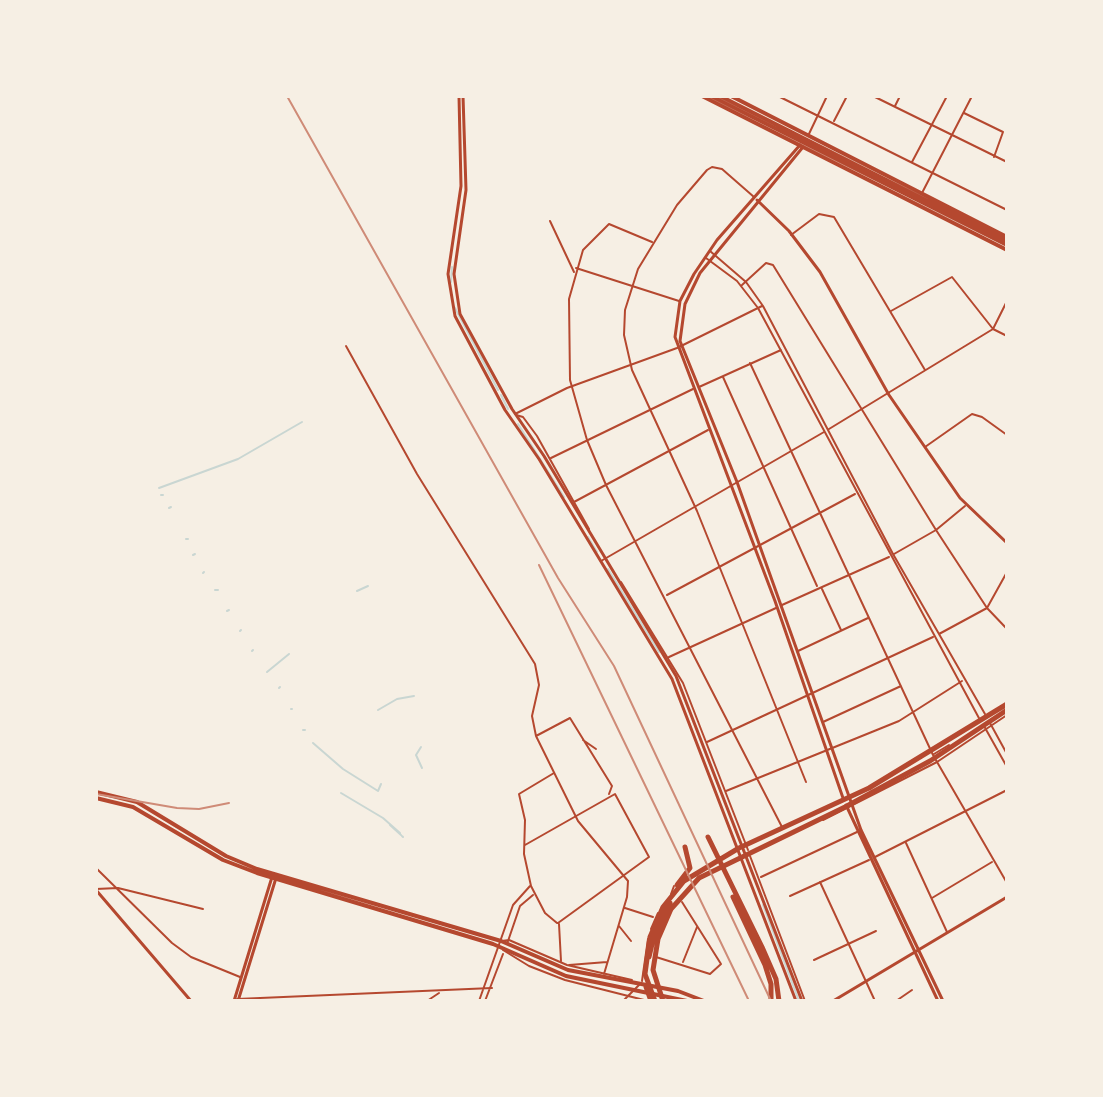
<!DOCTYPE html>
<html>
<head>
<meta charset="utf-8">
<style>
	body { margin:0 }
	#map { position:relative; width:1103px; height:1097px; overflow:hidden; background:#f6efe4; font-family:"Public Sans",sans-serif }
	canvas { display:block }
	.frame { position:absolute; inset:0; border:98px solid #f6efe4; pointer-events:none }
</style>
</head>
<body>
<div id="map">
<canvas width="1103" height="1097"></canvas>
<div class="frame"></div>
</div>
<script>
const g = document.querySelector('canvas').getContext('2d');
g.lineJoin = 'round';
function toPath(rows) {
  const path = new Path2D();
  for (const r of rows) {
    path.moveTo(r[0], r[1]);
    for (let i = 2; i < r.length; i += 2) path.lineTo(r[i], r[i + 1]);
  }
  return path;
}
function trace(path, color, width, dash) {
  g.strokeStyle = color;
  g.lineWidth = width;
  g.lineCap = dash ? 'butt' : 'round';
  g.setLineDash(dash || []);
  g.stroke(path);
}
const stream = toPath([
	[451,282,452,267],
	[455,308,498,390],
	[501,395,508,409],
	[518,424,564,497],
	[159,488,238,459,302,422],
	[161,495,163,495],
	[169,508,171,507],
	[588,537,597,552],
	[186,539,188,539],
	[193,555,195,554],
	[608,569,659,652],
	[203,573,204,572],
	[215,590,218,590],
	[357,591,368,586],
	[227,611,229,610],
	[240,631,241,630],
	[252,651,253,650],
	[267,672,289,654],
	[279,688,280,687],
	[291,709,292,709],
	[378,710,397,699,414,696],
	[303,730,305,730],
	[313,743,343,769,378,791,381,784],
	[421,747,416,755,422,768],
	[341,793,383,818,400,833],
	[390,825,401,835],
	[402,836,403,837],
	[763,905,799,1001]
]);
const minor = toPath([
	[778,96,1007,210],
	[873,96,1007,162],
	[895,106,900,96],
	[964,113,1003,132,994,157],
	[834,121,847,96],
	[808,136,827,96],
	[912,162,947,96],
	[922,193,972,96],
	[754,197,722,169,712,167,707,170,677,205,638,269,625,310,624,335,632,370,697,511,806,782],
	[550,221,574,272],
	[791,235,819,214,834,217,925,370],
	[652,242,609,224,583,250,569,299,570,380,587,440,606,485,782,827],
	[710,251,746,282,763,306,893,554,985,714],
	[706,258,737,281,758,308,980,720],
	[576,268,679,301],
	[742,285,766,263,773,265,936,530,987,608,1007,629],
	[891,311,952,277,993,329,1007,336],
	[346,346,417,474,535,664,539,685,532,716,536,736],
	[750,363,933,755,1007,883],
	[723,377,817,586],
	[699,387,781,350],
	[515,414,567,388,677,348,762,306],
	[516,415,523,417,537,436,589,529],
	[829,429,993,329,1007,301],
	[925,447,972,414,982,417,1007,435],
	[551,458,693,389],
	[574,502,708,430],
	[894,554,936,530,965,506],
	[601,561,824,432],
	[621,582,683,683,748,850],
	[822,589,841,630],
	[667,595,855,494],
	[782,605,889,557],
	[939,634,987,608,1007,572],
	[798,651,868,618],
	[669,657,776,608],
	[823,722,901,686],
	[990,723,1007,754],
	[984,726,1007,767],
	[583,740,596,749],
	[707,742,933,637],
	[934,754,949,745],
	[554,773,519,794,525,820,524,854,531,886,545,913,557,923],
	[726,791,899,721,962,681],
	[823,820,937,762,1007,715],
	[906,843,947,932],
	[525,845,615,794,649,857,558,923],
	[750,856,805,1001],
	[875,857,1007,790],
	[96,868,172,943,191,957,240,977],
	[761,877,857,832],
	[820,882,875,1001],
	[96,889,118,888,203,909],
	[671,894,674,886],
	[790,896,869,860],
	[932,898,992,862],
	[625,908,653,917],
	[559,924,561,961],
	[619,926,631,941],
	[651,929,658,913],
	[502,941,509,940,567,965,632,980],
	[507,944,520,906,533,895],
	[503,950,529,966,565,980,648,1001],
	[656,957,710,974,721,964,682,902],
	[814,960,876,931],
	[683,962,697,927],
	[569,965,607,962],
	[604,974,627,897,628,881,578,821,536,736,570,718,612,786,609,794],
	[642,981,648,939],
	[237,999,492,988],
	[427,1001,439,993],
	[479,1001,513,905,530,886],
	[485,1001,503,954],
	[623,1001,640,984],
	[896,1001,912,990]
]);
const tertiary = toPath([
	[459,96,461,186,448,274,455,316,505,410,539,459,672,679,796,1001],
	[463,96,466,190,454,274,460,314,512,409,544,456,676,676,802,1001],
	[800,145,717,240,694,274,680,301,675,337,775,601,843,798],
	[803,147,700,273,685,304,680,341,737,482,861,830,943,1001],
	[757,200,789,231,820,272,889,395,960,498,1007,543],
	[846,805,938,1001],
	[96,890,191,1001],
	[234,1001,272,877],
	[238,1001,276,878],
	[833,1001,1007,897]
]);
const primary = toPath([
	[702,96,1007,250],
	[711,96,1007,245],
	[720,96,1007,241],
	[731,96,1007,237],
	[96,792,137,802,226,856,257,869,501,941,568,970,678,991,704,1001],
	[96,798,133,807,223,860,257,873,493,944,566,976,687,1001]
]);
const trunk = toPath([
	[708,837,762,947,776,979,779,1001],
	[677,885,690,868,685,847],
	[733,897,765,965,771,984,771,1001],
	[649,957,654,936,670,903],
	[646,987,651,1001],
	[655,1001,645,974,650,937,663,907,684,881,739,848,869,788,1007,704],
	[663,1001,653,970,658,939,671,909,699,878,845,807,930,761,1007,710]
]);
const rail = toPath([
	[287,96,558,578,614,666,771,1001],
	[539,565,749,1001],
	[96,794,177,808,199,809,229,803]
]);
trace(stream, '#c9d6d2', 2);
trace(minor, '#b5482f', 2);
trace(tertiary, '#b5482f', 3);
trace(primary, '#b5482f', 4);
trace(trunk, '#b5482f', 5);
trace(rail, '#cf8b77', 2);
</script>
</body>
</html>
